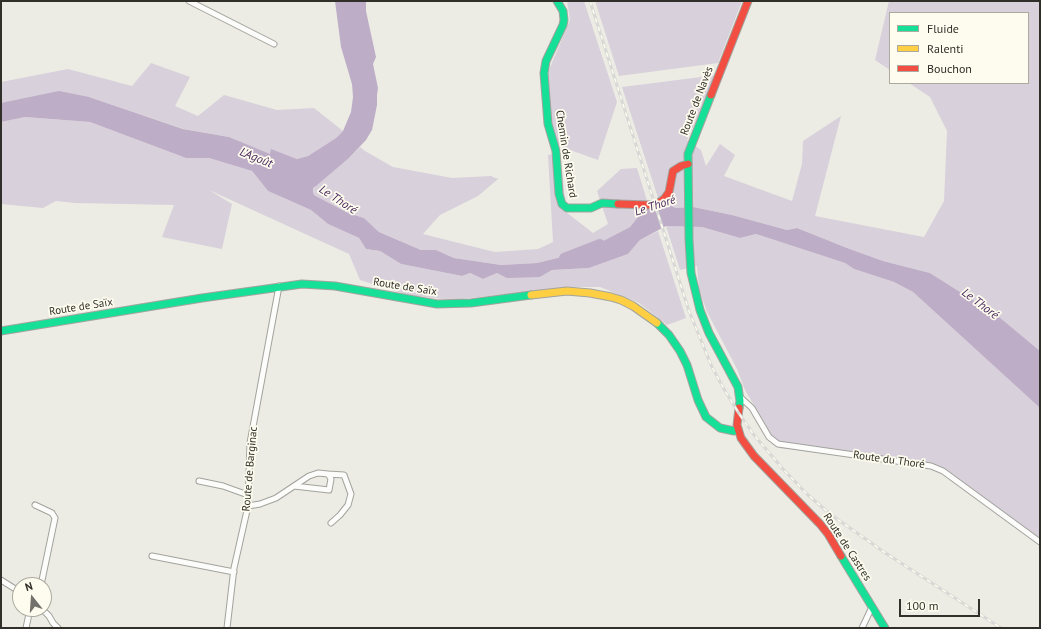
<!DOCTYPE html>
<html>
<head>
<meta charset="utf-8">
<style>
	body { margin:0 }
	#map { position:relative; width:1041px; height:629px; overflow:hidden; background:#ecece4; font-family:"PT Sans",sans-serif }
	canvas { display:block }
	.frame { position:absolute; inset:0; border:2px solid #302f2a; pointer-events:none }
	.legend { position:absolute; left:889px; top:12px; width:140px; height:72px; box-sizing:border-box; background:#fefcee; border:1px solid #acaaa0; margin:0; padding:5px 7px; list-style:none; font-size:12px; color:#302f2a }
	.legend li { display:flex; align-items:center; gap:8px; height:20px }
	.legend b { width:20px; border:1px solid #acaaa0 }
	.north { position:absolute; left:12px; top:577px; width:40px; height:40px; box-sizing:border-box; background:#fefcee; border:1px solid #acaaa0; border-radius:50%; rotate:343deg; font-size:11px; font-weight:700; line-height:16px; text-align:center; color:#302f2a }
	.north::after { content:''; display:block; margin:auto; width:14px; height:18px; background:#72716b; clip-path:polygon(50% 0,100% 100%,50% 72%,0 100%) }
	.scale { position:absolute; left:899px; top:599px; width:81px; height:18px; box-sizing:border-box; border:2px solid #302f2a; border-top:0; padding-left:5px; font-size:12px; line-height:14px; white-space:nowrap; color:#302f2a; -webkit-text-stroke:3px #fefcee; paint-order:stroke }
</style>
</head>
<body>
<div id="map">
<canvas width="1041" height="629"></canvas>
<div class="frame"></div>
<ul class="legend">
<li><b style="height:5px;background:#16e098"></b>Fluide</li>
<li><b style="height:5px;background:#ffcf43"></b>Ralenti</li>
<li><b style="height:5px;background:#f24e42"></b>Bouchon</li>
</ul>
<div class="north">N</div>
<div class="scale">100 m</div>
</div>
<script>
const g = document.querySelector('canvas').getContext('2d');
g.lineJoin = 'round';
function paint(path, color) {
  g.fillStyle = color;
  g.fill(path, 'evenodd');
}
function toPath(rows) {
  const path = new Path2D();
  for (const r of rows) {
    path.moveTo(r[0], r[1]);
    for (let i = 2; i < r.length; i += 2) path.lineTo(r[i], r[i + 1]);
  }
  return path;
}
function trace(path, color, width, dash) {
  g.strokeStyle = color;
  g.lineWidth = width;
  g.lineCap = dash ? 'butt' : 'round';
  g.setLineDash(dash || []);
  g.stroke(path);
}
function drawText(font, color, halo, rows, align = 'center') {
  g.font = font + ' "PT Sans",sans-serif';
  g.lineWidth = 3.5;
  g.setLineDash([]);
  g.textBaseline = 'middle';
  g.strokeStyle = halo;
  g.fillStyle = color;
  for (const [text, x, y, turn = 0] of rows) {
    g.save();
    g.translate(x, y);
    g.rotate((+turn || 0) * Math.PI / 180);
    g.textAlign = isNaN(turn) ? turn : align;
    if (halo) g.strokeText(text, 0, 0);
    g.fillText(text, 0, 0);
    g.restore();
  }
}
const green = toPath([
	[567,1,584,1,617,102,598,160,559,146,551,121,548,72,570,20],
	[595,1,742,1,718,63,619,76],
	[889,1,1040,1,1040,351,998,316,930,273,883,261,847,248,797,228,787,230,732,215,693,207,676,208,664,203,660,204,622,87,717,75,687,140,701,150,706,166,720,144,735,155,724,176,792,201,802,164,803,141,841,116,815,216,924,237,944,201,947,131,930,97,909,83,1028,83,1028,13,890,13,890,70,875,60],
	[151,63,190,77,175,106,198,116,224,95,277,110,314,108,343,131,336,138,308,156,297,159,272,150,271,155,229,137,184,129,89,97,1,103,1,82,68,69,132,86],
	[25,117,90,122,186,158,209,158,252,171,268,191,311,210,328,224,359,238,366,249,380,251,401,264,462,276,470,273,483,279,497,273,540,277,552,270,589,268,628,254,640,240,658,231,686,318,667,325,639,303,600,287,572,287,452,300,408,295,360,280,349,254,209,190,232,204,222,249,162,237,174,205,75,203,56,201,43,208,1,204,1,122],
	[360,147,365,151,393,167,452,178,491,176,498,179,478,196,440,215,423,234,495,252,538,249,553,242,548,155,555,154,562,170,566,212,593,233,608,224,597,191,621,169,637,168,649,207,645,208,630,227,582,252,537,263,501,265,454,258,436,250,421,250,379,232,364,218,348,213,314,195,313,188,349,158],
	[666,226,702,227,740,238,756,234,845,263,854,269,894,282,913,292,1040,408,1040,542,934,467,779,448,745,390,737,369,707,312,699,289,697,266,680,270]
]);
const water = toPath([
	[335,1,366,1,366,11,376,57,373,64,378,88,377,95,377,105,372,130,366,140,349,158,316,186,313,188,313,191,314,195,348,213,364,218,379,232,421,250,436,250,454,258,501,265,537,263,582,252,630,227,645,208,664,203,676,208,693,207,732,215,787,230,797,228,847,248,883,261,930,273,998,316,1040,351,1040,408,913,292,894,282,854,269,845,263,756,234,740,238,702,227,666,226,640,240,628,254,589,268,552,270,540,277,507,278,497,273,483,279,470,273,462,276,401,264,380,251,366,249,359,238,328,224,311,210,268,191,252,171,209,158,186,158,90,122,25,117,1,122,1,103,59,91,89,97,183,129,229,137,270,154,271,149,297,159,308,156,336,138,343,131,351,112,353,97,352,84,341,47]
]);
const river = toPath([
	[564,258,600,244]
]);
const street = toPath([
	[189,1,274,44],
	[739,396,752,408,769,437,778,444,931,466,943,471,1040,542],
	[328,474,344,475,351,494,348,505,340,515,331,523],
	[199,481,223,486,248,495],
	[35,505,52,513,55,518,41,585],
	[248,506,260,504,276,498,309,476,318,473,328,474,331,479,329,490,294,486],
	[152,556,234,572],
	[1,580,20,592],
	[42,609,49,616,53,623,58,628],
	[26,628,30,609],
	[227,628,234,568,248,506,250,443,279,286],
	[862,628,872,607]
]);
const fast = toPath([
	[557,1,563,11,564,20,563,25,546,61,544,73,548,124,556,151,559,194,562,204,567,208,591,208,602,203,618,204],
	[711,95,688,154,689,239,691,273,700,310,709,333,738,387,740,401,739,408],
	[657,323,669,335,680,351,687,365,698,400,706,417,720,428,734,431,738,430],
	[1,331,202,298,302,284,335,286,437,304,471,303,531,295],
	[841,556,885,628]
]);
const slow = toPath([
	[531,295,567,291,590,293,611,297,621,300,633,306,657,323]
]);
const jam = toPath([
	[711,95,748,1],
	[618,204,650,205,657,204,664,199,669,192,673,171,681,166,688,164],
	[739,408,737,425,741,438,754,456,820,524,828,534,841,556]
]);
const rail = toPath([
	[590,1,689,311,712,367,724,389,738,412,754,435,782,468,807,494,830,514,884,552,1001,628]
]);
const streetNames = [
	["Route de Navès",697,101,-69],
	["Chemin de Richard",566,154,81],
	["Route de Saïx",405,287,9],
	["Route de Saïx",81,307,-9],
	["Route du Thoré",889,460,8],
	["Route de Barginac",250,469,-85],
	["Route de Castres",847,547,57]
];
const waterNames = [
	["L'Agoût",256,158,22],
	["Le Thoré",338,200,33],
	["Le Thoré",655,206,-18],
	["Le Thoré",980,304,37]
];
paint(green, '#d8d0db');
paint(water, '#beadc7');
trace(river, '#beadc7', 10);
trace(street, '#a3a39e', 7);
trace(fast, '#a3a39e', 9);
trace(slow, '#a3a39e', 9);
trace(jam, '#a3a39e', 9);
trace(street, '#fcfcfb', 5);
trace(fast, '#16e098', 7);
trace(slow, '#ffcf43', 7);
trace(jam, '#f24e42', 7);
trace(rail, '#d8d8d6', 3);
trace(rail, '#fefcee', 1.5, [4.5]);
drawText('11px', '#302f2a', '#fefcee', streetNames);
drawText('italic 12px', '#4b2a5f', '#fefcee', waterNames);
</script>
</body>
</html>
